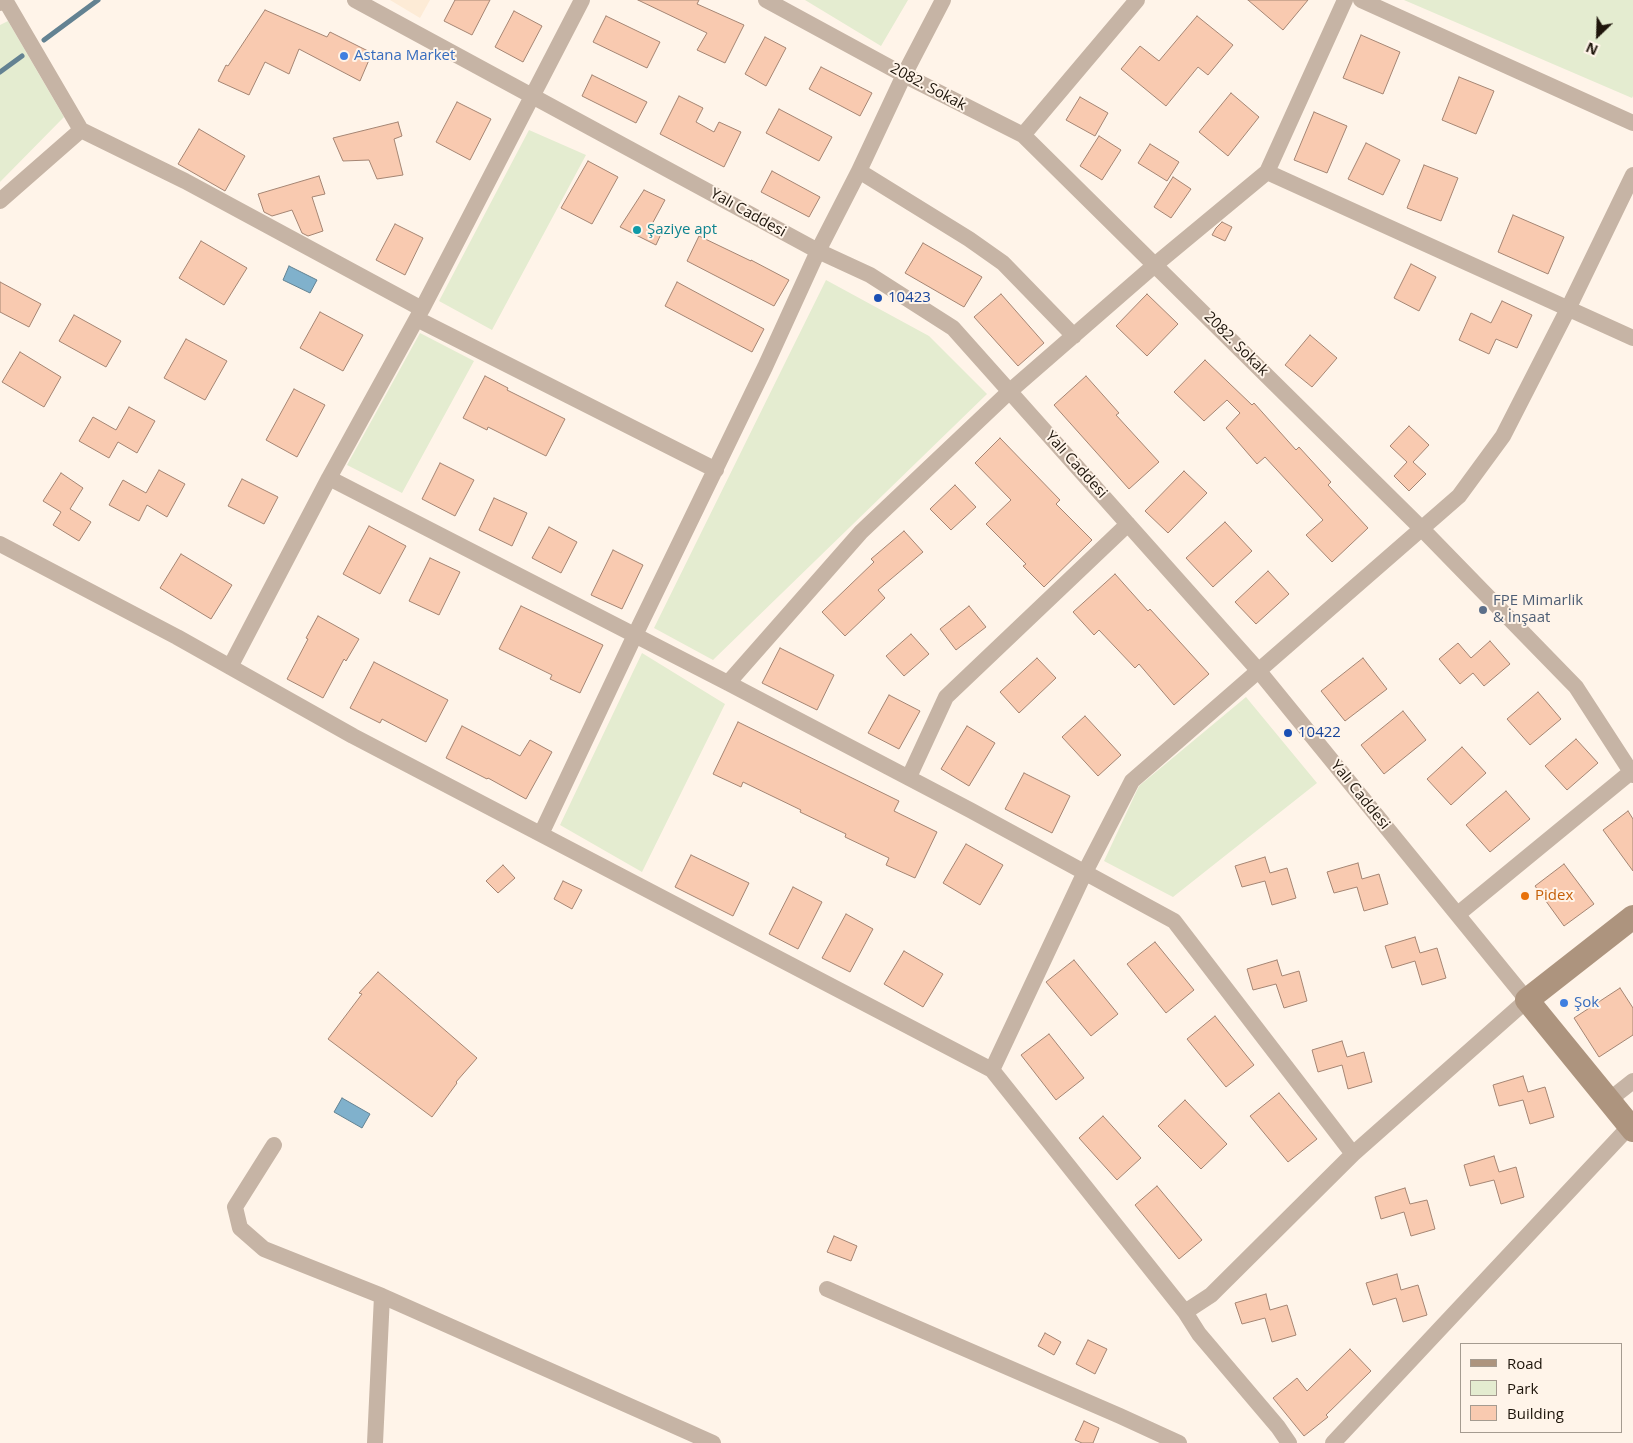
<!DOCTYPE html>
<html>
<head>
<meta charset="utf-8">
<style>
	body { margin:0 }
	#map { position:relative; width:1633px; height:1443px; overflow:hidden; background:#fff4e9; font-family:"Open Sans",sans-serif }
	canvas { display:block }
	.legend { position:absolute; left:1460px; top:1343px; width:162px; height:90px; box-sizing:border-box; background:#fff4e9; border:1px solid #a59b90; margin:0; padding:6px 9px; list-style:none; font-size:15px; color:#1e150b }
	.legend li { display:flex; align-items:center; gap:10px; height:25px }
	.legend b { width:25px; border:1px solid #a59b90 }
	.north { position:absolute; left:1573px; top:10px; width:50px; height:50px; -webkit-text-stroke:4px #fff4e9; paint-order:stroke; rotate:204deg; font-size:14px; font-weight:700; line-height:20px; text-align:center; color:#1e150b }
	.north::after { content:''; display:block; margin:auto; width:18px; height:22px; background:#1e150b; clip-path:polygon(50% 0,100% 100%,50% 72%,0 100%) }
</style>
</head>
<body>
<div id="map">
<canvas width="1633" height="1443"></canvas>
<ul class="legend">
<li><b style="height:6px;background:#ad947e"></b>Road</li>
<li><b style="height:14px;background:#e4ecd0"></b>Park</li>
<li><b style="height:14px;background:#f9cab0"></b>Building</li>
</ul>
<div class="north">N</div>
</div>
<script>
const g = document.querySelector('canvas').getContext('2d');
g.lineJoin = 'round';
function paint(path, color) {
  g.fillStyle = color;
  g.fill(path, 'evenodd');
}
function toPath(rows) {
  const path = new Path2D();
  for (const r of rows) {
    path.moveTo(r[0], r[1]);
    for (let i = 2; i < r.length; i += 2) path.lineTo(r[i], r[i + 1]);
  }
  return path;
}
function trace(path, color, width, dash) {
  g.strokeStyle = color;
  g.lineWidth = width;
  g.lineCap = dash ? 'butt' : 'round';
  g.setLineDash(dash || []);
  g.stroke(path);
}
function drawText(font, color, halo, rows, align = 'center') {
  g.font = font + ' "Open Sans",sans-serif';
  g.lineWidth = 4;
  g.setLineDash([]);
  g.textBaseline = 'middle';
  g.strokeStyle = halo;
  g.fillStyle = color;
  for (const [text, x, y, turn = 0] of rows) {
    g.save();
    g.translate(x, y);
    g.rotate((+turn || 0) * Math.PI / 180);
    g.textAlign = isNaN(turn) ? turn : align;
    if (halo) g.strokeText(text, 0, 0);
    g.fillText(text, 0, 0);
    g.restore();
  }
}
const built = toPath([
	[390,0,430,0,420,18]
]);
const green = toPath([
	[805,0,908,0,881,46],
	[1404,0,1633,0,1633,96,1632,98],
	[8,21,64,117,0,182,0,25],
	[529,130,586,155,492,330,439,301],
	[826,280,929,336,987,394,713,660,654,628],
	[420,333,474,361,402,493,347,465],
	[642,653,725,704,642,872,560,825],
	[1246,697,1317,783,1173,897,1104,861,1139,786]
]);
const water = toPath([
	[289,266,317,280,310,293,283,280,289,266],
	[342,1098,370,1114,362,1128,334,1112,342,1098]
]);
const stream = toPath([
	[44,40,98,0],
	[0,72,22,56]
]);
const building = toPath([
	[455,0,490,0,472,35,444,21,455,0],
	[638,0,699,0,697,4,744,25,725,63,697,50,707,33,638,0],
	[1248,0,1308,0,1283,30,1248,0],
	[265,10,327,37,330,32,372,53,360,81,299,49,289,74,265,62,249,95,218,81,226,65,228,66,265,10],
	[514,11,542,26,523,62,495,47,514,11],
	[606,16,660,42,647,68,593,42,606,16],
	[1197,16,1233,45,1208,75,1198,67,1166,106,1121,69,1140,46,1159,61,1197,16],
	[1361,35,1400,52,1383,94,1343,78,1361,35],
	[765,37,786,48,766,86,745,74,765,37],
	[821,67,872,93,860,116,809,89,821,67],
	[592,75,647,102,636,123,582,96,592,75],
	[1459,77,1494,91,1476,134,1442,120,1459,77],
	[1231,93,1259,117,1228,156,1199,132,1231,93],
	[679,96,703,108,696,122,714,132,719,122,741,132,724,167,660,134,679,96],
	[1080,97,1108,113,1095,136,1066,120,1080,97],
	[457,102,491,119,470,160,436,142,457,102],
	[779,109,832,137,819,161,766,133,779,109],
	[1314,112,1347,126,1327,173,1294,160,1314,112],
	[398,122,402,136,394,139,403,175,377,179,369,160,343,161,333,138,398,122],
	[199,129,245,156,225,191,178,164,199,129],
	[1099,136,1121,150,1102,180,1080,166,1099,136],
	[1366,143,1400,160,1383,195,1348,179,1366,143],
	[1150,144,1179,162,1167,181,1138,163,1150,144],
	[588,161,618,177,592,224,561,208,588,161],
	[1424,165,1458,178,1441,221,1407,208,1424,165],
	[772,171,820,197,809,217,761,192,772,171],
	[319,176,325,194,312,197,323,231,308,236,302,233,292,210,272,216,264,212,258,194,319,176],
	[1173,177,1191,189,1171,218,1154,207,1173,177],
	[644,190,665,200,651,226,661,234,656,245,620,227,644,190],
	[1513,215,1564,237,1548,274,1498,252,1513,215],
	[1222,222,1232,227,1225,241,1212,235,1216,228,1222,222],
	[395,224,423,238,405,275,376,260,395,224],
	[699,236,751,261,751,260,789,280,774,306,687,261,699,236],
	[201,241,247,268,224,305,179,278,201,241],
	[923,243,982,277,964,307,905,273,923,243],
	[1411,264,1436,277,1419,311,1394,298,1411,264],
	[0,282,41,304,29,327,0,312,0,282],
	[677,282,764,329,752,352,665,306,677,282],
	[1001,294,1044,343,1018,366,974,317,1001,294],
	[1147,294,1178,324,1147,356,1116,326,1147,294],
	[1502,301,1532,315,1517,348,1496,339,1489,354,1459,340,1471,313,1491,323,1502,301],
	[320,312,363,335,343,371,300,348,320,312],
	[74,315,121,341,106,367,59,341,74,315],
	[1310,335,1337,358,1312,387,1285,365,1310,335],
	[186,339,227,361,205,400,164,378,186,339],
	[20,352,61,377,44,407,2,382,20,352],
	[1205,360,1252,405,1254,403,1296,450,1299,447,1331,482,1328,485,1368,528,1332,562,1306,535,1323,520,1265,457,1257,464,1226,428,1240,413,1227,400,1204,421,1174,392,1205,360],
	[485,376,508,388,507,390,565,419,546,456,488,427,487,430,463,418,485,376],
	[1086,376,1119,413,1116,415,1159,462,1129,489,1054,405,1086,376],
	[294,389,325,405,297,457,266,440,294,389],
	[129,407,155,421,137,453,118,442,109,458,79,441,93,417,116,430,129,407],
	[1409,426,1429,445,1413,462,1426,474,1409,491,1394,476,1407,462,1390,446,1409,426],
	[1000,438,1060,500,1056,504,1092,540,1044,587,1023,566,1026,564,986,524,1011,500,975,463,1000,438],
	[440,463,474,480,455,516,422,499,440,463],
	[159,470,185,484,167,517,147,505,139,521,109,505,123,480,146,493,159,470],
	[1184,471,1207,493,1168,533,1145,511,1184,471],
	[61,473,83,488,70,509,91,522,79,541,53,525,61,512,43,501,61,473],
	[242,479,278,497,264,524,228,506,242,479],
	[955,485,976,507,951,530,930,509,955,485],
	[494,498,527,513,512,546,479,530,494,498],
	[1225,522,1252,551,1213,587,1186,558,1225,522],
	[369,526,406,546,380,594,343,574,369,526],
	[549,527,577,542,561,573,532,558,549,527],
	[904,531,923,552,878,590,885,598,845,636,822,612,874,562,871,559,904,531],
	[613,550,643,565,622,609,591,595,613,550],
	[181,554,232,585,211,619,160,588,181,554],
	[430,558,460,572,439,615,409,601,430,558],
	[1268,571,1289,594,1256,624,1235,602,1268,571],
	[1115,574,1148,611,1150,609,1209,674,1174,705,1139,664,1135,668,1099,630,1094,635,1073,612,1115,574],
	[521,606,603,645,580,693,550,679,552,675,499,649,521,606],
	[969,606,986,627,956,650,940,629,969,606],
	[318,616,359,639,346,661,344,659,323,698,287,679,308,639,306,638,318,616],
	[911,634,929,654,904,676,886,656,911,634],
	[1490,641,1510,664,1484,686,1473,673,1460,684,1439,659,1458,643,1471,658,1490,641],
	[780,648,834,675,817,710,762,683,780,648],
	[1037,658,1056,678,1019,713,1000,692,1037,658],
	[1363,658,1387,689,1345,721,1321,691,1363,658],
	[374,662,448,700,426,742,382,719,380,723,350,708,374,662],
	[1538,692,1561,719,1530,745,1507,719,1538,692],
	[889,695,920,711,899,749,868,733,889,695],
	[1403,711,1426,740,1384,774,1361,745,1403,711],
	[1085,716,1121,755,1098,776,1062,737,1085,716],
	[738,722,899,801,894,811,937,832,915,878,886,865,889,858,845,837,846,834,800,812,801,810,743,782,741,787,713,774,738,722],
	[462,726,520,756,530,740,552,752,526,799,488,778,487,779,446,758,462,726],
	[967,726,995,743,969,786,941,769,967,726],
	[1576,739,1598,763,1567,790,1545,766,1576,739],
	[1462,747,1486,773,1451,805,1427,779,1462,747],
	[1024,773,1070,796,1052,833,1005,809,1024,773],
	[1506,791,1530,819,1490,852,1466,825,1506,791],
	[1628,811,1633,819,1633,871,1603,830,1628,811],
	[966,844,1003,865,980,905,943,883,966,844],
	[691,855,749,883,733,916,675,887,691,855],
	[1265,857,1270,873,1287,868,1296,898,1272,905,1265,881,1242,887,1235,866,1265,857],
	[1358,863,1362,879,1379,874,1388,904,1364,911,1357,887,1334,893,1327,872,1358,863],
	[1564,864,1594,904,1564,926,1535,886,1564,864],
	[503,865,515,878,498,893,486,881,503,865],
	[563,881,582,890,572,909,554,899,563,881],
	[793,887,822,902,798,949,769,934,793,887],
	[846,914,873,929,850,972,822,958,846,914],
	[1415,937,1420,953,1437,948,1446,978,1422,985,1415,961,1392,968,1385,946,1415,937],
	[1155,942,1194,990,1166,1013,1127,964,1155,942],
	[904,951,943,974,923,1007,884,984,904,951],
	[1074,960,1118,1014,1091,1036,1046,982,1074,960],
	[1277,960,1282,976,1299,971,1307,1001,1284,1008,1276,984,1253,990,1247,969,1277,960],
	[378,972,477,1058,456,1082,457,1083,432,1117,328,1039,362,994,359,993,378,972],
	[1620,988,1633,1008,1633,1035,1599,1057,1574,1018,1620,988],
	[1215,1016,1254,1065,1226,1087,1187,1039,1215,1016],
	[1049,1034,1084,1078,1056,1100,1021,1055,1049,1034],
	[1342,1041,1347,1057,1364,1052,1372,1082,1348,1089,1342,1065,1318,1072,1312,1050,1342,1041],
	[1523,1076,1528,1092,1545,1087,1554,1117,1530,1124,1523,1100,1499,1106,1493,1085,1523,1076],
	[1279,1093,1317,1139,1288,1162,1250,1116,1279,1093],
	[1185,1100,1227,1144,1201,1169,1158,1126,1185,1100],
	[1103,1116,1141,1158,1117,1180,1079,1138,1103,1116],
	[1494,1156,1499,1172,1516,1167,1524,1197,1501,1204,1494,1180,1470,1186,1464,1165,1494,1156],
	[1157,1186,1202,1240,1179,1259,1135,1205,1157,1186],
	[1405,1188,1410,1204,1427,1200,1435,1229,1411,1236,1404,1212,1381,1219,1375,1197,1405,1188],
	[834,1236,857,1246,851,1261,827,1252,834,1236],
	[1397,1274,1401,1290,1418,1285,1427,1315,1403,1322,1396,1298,1373,1305,1366,1283,1397,1274],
	[1266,1294,1270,1310,1287,1305,1296,1335,1272,1342,1265,1318,1242,1324,1235,1303,1266,1294],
	[1045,1333,1061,1342,1054,1355,1038,1346,1045,1333],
	[1088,1340,1107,1349,1095,1374,1076,1364,1088,1340],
	[1350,1349,1371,1371,1326,1415,1328,1417,1304,1436,1273,1398,1297,1378,1307,1391,1350,1349],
	[1084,1421,1099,1428,1093,1443,1082,1443,1075,1440,1084,1421]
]);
const street = toPath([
	[355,0,818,251,870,275,953,328,1258,670,1527,1000,1353,1154,1211,1295,1185,1312,1199,1334,1278,1427,1289,1443],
	[766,0,904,75,1023,135,1422,529,1576,687,1633,775],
	[1345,0,1267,172,1633,338],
	[1361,0,1633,123],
	[0,3,5,0,81,130],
	[1023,135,1137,0],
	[859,171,969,239,1003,263,1074,336],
	[0,201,81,130,185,181,422,309],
	[417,319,716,470],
	[329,478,422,309,582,0],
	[0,544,177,637,353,736,992,1070,1185,1312],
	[230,667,329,478,728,683,970,810,1174,921,1353,1154],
	[728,683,861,532,1010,391,1156,264,1267,172],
	[909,777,946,697,1128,524],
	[541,834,635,635,765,367,818,251,859,171,904,75,943,0],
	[1458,914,1631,772],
	[992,1070,1085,872,1132,781,1459,496,1503,436,1568,309,1633,175],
	[1609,1100,1633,1081],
	[274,1145,235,1207,240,1228,264,1249,382,1296],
	[827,1289,1120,1416,1179,1443],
	[375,1443,382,1296,713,1443],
	[1333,1443,1630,1126]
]);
const secondary = toPath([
	[1633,917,1527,1000,1633,1130]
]);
const markers = [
	[344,56,5,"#3f7fe0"],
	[637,230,5,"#0f9aa8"],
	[878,298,5,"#1a4fb4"],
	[1483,610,5,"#5c6f8a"],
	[1288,733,5,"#1a4fb4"],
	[1525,896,5,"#e8710a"],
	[1564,1003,5,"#3f7fe0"]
];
const shopNames = [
	["Astana Market",354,56],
	["Şok",1574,1003]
];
const streetNames = [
	["2082. Sokak",928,87,28],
	["Yalı Caddesi",748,213,29],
	["2082. Sokak",1236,344,45],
	["Yalı Caddesi",1076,465,48],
	["Yalı Caddesi",1360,795,51]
];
const cultureNames = [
	["Şaziye apt",647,230]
];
const transitNames = [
	["10423",888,298],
	["10422",1298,733]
];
const serviceNames = [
	["FPE Mimarlik",1493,601],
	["& İnşaat",1493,618]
];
const foodNames = [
	["Pidex",1535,896]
];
paint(built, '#fdebd6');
paint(green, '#e4ecd0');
paint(water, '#80b1cc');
trace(water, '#638292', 1);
trace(stream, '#638292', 5);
paint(building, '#f9cab0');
trace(building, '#a58573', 1);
trace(street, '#c6b4a5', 16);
trace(secondary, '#ad947e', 24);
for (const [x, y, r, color] of markers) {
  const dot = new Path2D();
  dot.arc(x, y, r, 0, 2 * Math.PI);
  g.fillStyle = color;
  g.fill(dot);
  trace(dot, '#fff4e9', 2);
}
drawText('15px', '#366cbe', '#fff4e9', shopNames, 'left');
drawText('15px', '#1e150b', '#fff4e9', streetNames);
drawText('15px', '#0d838f', '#fff4e9', cultureNames, 'left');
drawText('15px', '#164399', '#fff4e9', transitNames, 'left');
drawText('15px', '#4e5e75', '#fff4e9', serviceNames, 'left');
drawText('15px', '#c56008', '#fff4e9', foodNames, 'left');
</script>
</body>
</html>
